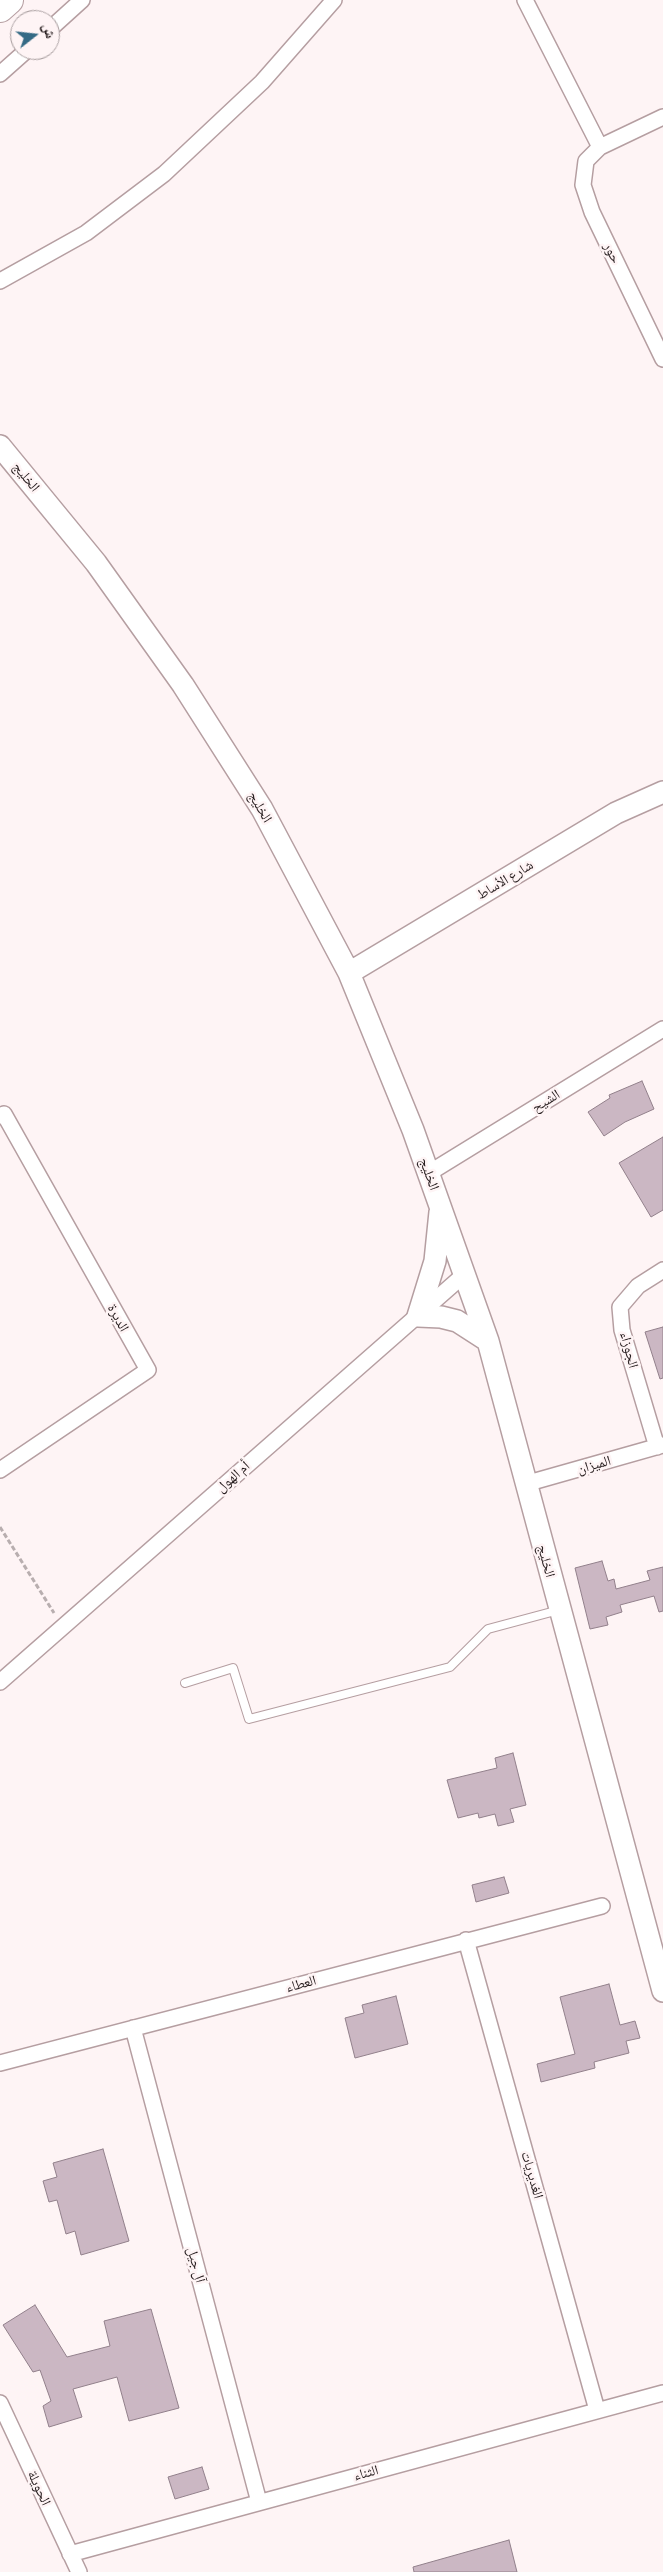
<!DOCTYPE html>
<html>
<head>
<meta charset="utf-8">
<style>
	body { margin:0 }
	#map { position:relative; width:663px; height:2572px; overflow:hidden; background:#fef4f5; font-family:"Alegreya Sans","Noto Naskh Arabic",sans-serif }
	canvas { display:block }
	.north { position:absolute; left:10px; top:10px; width:50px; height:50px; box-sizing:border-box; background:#fef4f5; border:1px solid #a79d9e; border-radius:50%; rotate:74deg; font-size:14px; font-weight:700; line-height:20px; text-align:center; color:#241b1c }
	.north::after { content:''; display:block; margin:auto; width:18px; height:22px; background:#346a85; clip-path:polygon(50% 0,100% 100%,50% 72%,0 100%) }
</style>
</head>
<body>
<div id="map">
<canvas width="663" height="2572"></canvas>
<div class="north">ش</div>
</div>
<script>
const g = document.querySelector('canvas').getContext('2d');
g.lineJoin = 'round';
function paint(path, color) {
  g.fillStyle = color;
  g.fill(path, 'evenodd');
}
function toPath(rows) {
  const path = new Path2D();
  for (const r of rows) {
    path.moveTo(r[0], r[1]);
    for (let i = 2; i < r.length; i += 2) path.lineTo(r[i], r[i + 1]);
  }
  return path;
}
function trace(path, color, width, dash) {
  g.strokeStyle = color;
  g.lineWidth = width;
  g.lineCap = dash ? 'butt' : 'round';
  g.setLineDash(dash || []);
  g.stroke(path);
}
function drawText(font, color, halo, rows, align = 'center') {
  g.font = font + ' "Alegreya Sans","Noto Naskh Arabic",sans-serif';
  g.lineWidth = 5;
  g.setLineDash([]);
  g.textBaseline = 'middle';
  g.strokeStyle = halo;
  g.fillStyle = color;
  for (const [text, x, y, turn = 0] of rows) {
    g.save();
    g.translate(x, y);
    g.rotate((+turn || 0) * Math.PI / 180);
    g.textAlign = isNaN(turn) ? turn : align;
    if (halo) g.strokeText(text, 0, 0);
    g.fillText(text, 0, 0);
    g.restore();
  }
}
const building = toPath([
	[642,1081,654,1109,625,1122,604,1136,588,1112,610,1098,609,1095,642,1081],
	[663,1137,663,1210,651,1217,619,1163,663,1137],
	[663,1327,663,1378,660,1379,645,1332,663,1327],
	[602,1561,608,1581,614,1579,616,1589,650,1580,647,1571,663,1567,663,1611,659,1612,654,1596,620,1605,622,1612,606,1617,608,1625,590,1629,575,1568,602,1561],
	[513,1753,526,1805,510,1809,514,1822,498,1826,495,1814,479,1818,478,1813,458,1818,447,1780,497,1768,495,1758,513,1753],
	[504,1877,509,1893,476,1902,472,1885,504,1877],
	[609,1984,620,2025,635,2021,640,2038,626,2041,629,2053,594,2062,595,2068,541,2082,537,2064,575,2054,560,1997,609,1984],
	[396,1996,408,2044,355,2058,345,2018,364,2013,362,2005,396,1996],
	[103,2149,129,2241,81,2255,75,2231,66,2234,57,2200,49,2202,43,2181,57,2177,53,2163,103,2149],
	[35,2305,67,2357,110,2346,104,2321,151,2309,179,2408,129,2421,117,2377,73,2389,82,2417,49,2427,43,2406,51,2401,40,2370,33,2372,3,2325,35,2305],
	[202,2467,209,2489,175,2499,168,2477,202,2467],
	[509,2540,517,2572,414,2572,413,2567,509,2540]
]);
const path = toPath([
	[0,1527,54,1613]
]);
const lane = toPath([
	[185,1683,233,1668,249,1719,450,1667,488,1629,559,1610]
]);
const street = toPath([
	[525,0,600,147],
	[50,29,82,0],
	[0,74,27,50],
	[663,117,600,147,586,161,583,185,592,212,663,359],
	[0,281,86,233,164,174,262,82,334,0],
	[0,1116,4,1114,148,1370,0,1470],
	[429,1173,663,1029],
	[657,1447,622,1330,620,1307,638,1286,663,1270],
	[525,1484,663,1445],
	[0,1682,466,1273],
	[466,1940,597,2410],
	[133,2028,259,2502],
	[0,2063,602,1906],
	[0,2403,79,2572],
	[70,2554,663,2393]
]);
const secondary = toPath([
	[0,446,96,563,183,685,262,809,349,973,413,1130,488,1341,663,1991],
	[349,973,616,813,663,792],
	[440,1212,435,1261,418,1316,441,1317,457,1321,488,1341]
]);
const highway = toPath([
	[0,8,9,0]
]);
const streetNames = [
	["حور",612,253,64],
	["الخليج",26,477,51],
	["الخليج",260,807,60],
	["شارع الأساط",505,880,-31],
	["الشيح",546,1101,-32],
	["الخليج",429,1174,70],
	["الديرة",118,1318,61],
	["الجوزاء",629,1350,75],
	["الميزان",594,1465,-16],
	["أم الهول",233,1477,-41],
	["الخليج",546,1561,75],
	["العطاء",301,1984,-15],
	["الغديريات",532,2175,74],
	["آل جيل",196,2265,75],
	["الثناء",366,2473,-15],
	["الحويلة",39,2488,65]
];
paint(building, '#cbb7c3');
trace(building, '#92808b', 1);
trace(lane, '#b59ea1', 10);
trace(street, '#b59ea1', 18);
trace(secondary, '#b59ea1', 24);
trace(highway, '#b59ea1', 30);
trace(path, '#b8aeaf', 3, [5, 2.5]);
trace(lane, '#fff', 8);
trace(street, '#fff', 15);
trace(secondary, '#fff', 21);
trace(highway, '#fff', 28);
drawText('14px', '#241b1c', '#fef4f5', streetNames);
</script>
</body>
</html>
